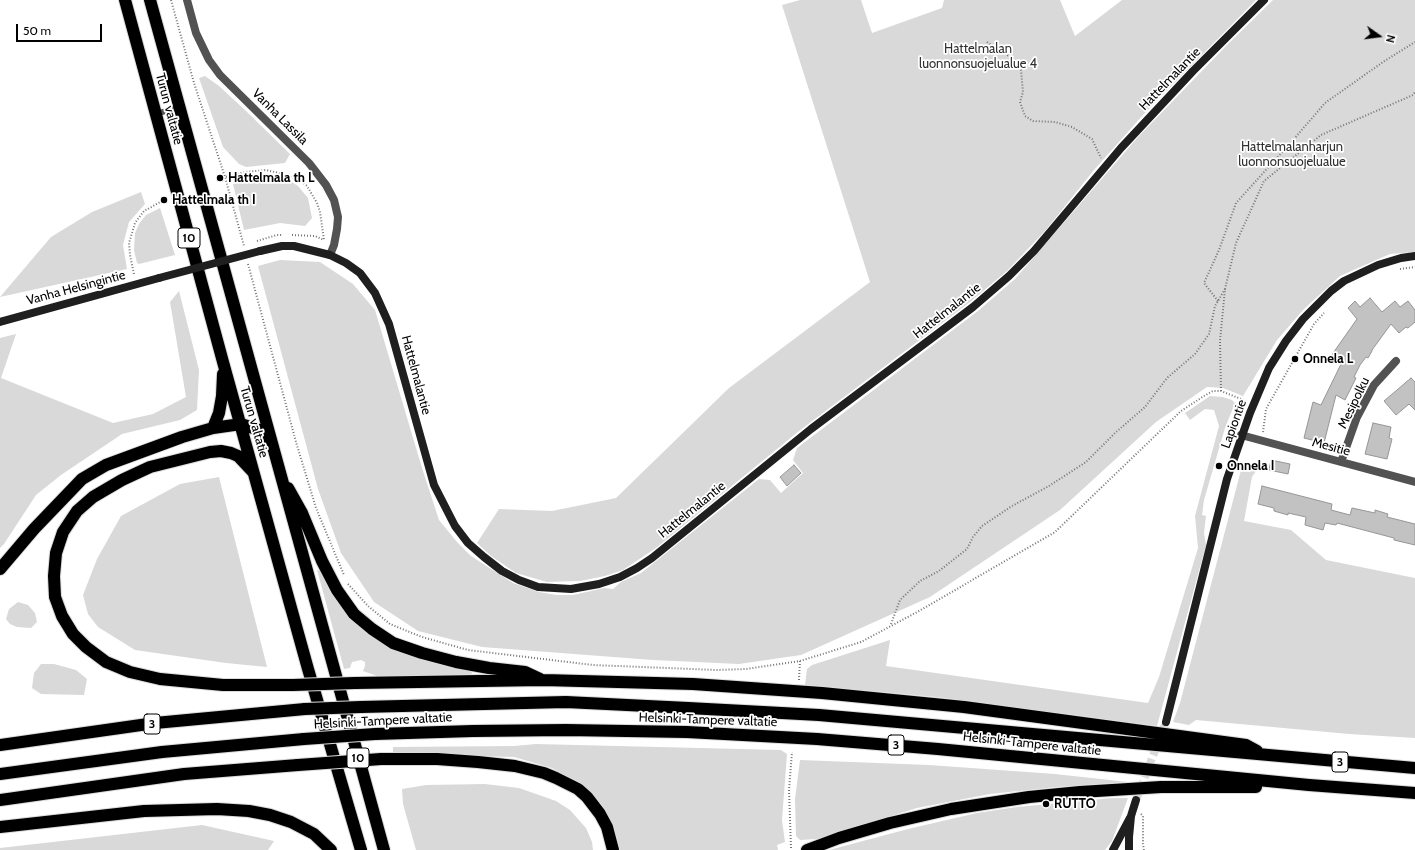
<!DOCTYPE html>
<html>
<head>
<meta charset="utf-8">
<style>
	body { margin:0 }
	#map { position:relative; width:1415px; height:850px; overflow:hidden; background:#fff; font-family:Cabin,sans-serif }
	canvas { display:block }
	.north { position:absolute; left:1359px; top:16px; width:40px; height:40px; -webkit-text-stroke:3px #fff; paint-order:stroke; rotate:104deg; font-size:11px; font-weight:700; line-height:16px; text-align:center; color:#000 }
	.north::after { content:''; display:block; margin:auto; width:14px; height:18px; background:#000; clip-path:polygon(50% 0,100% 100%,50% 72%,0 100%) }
	.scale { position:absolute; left:16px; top:24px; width:86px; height:18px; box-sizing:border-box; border:2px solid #000; border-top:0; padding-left:5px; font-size:12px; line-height:14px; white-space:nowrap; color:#000; -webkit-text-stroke:3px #fff; paint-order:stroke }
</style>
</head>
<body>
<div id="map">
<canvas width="1415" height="850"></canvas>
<div class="north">N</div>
<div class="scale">50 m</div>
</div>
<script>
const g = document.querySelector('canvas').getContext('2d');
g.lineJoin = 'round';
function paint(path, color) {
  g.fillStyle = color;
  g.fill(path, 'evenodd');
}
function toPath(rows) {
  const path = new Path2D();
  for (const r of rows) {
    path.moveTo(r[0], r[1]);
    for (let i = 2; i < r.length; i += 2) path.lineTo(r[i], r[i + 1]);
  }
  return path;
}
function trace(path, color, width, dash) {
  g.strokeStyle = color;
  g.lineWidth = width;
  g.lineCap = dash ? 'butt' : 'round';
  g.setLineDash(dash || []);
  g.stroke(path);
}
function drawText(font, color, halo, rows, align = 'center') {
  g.font = font + ' Cabin,sans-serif';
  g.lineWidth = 3.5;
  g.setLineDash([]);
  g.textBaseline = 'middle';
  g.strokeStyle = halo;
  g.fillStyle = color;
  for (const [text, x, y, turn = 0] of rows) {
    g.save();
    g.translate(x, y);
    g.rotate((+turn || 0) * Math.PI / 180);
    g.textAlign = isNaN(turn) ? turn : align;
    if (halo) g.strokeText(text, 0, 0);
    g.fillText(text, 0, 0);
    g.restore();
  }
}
const green = toPath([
	[800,0,861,0,872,33,942,8,944,0,1060,0,1075,36,1122,0,1256,0,1143,115,1094,170,1045,231,1007,271,970,302,799,431,656,548,623,570,605,576,580,581,547,582,516,573,491,556,477,543,499,509,552,511,616,498,729,388,870,282,782,5],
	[1273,0,1415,0,1415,252,1390,254,1340,276,1304,309,1277,340,1243,396,1223,388,1207,387,1156,422,1060,510,930,597,801,655,739,664,653,660,482,647,418,631,374,602,341,553,318,489,258,266,280,260,320,262,353,284,375,310,422,468,439,520,457,542,471,556,513,583,539,592,556,595,573,595,604,588,613,589,621,582,641,573,759,479,770,480,781,493,803,473,793,460,797,448,978,311,1015,279,1138,137,1227,45],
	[205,76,219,86,246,111,290,154,285,163,246,167,239,164,223,147,199,78],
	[267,175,284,177,298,186,308,198,312,218,305,226,280,223,244,230,233,184,254,176],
	[141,192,145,204,129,222,123,245,127,269,0,297,51,237,92,212],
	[160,208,175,255,139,264,137,263,134,250,135,233,139,224,146,215],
	[179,291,199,370,197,410,180,420,122,434,61,475,36,495,4,544,0,548,0,338,16,334,1,378,113,423,153,414,186,397,170,302],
	[1210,396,1223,397,1232,400,1235,403,1225,428,1204,500,1202,515,1206,516,1204,533,1206,545,1157,726,936,697,805,685,807,669,812,665,890,640,886,666,1148,703,1159,677,1198,548,1195,516,1219,426,1214,410,1205,409,1190,420,1185,413],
	[1246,468,1256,471,1252,477,1244,521,1291,530,1326,560,1415,578,1415,738,1349,734,1196,720,1189,725,1173,722,1180,703,1241,470],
	[219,477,267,667,226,663,135,650,98,627,88,614,83,595,97,559,121,516,180,484],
	[317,570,320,570,321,572,332,593,403,652,426,661,467,669,472,670,472,673,470,675,380,677,363,671,365,666,365,662,361,660,352,662,350,668,344,669],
	[18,602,28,605,35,613,37,622,31,628,17,627,10,624,6,619,9,609],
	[41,664,54,664,76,670,87,679,84,695,41,694,32,688,34,673],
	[536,744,781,750,787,754,782,820,785,842,777,845,778,850,619,850,613,825,602,805,587,790,572,780,552,768,514,757,393,754,393,747,514,746],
	[800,760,929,765,1055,774,1128,782,1057,787,990,794,917,808,817,839,800,840,796,836,795,799],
	[485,784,519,788,556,801,570,810,586,828,592,842,593,850,416,850,403,804,402,789,426,785],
	[1113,798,1128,798,1112,841,1105,850,829,850,908,829,977,813,1017,807],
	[202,825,274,841,268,850,0,850,0,848]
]);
const building = toPath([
	[1370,298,1382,312,1395,301,1400,307,1408,301,1415,310,1415,322,1408,328,1406,327,1399,333,1391,324,1372,350,1372,351,1368,358,1366,357,1360,365,1354,377,1356,378,1345,400,1336,395,1324,443,1304,438,1313,402,1321,405,1342,362,1331,356,1357,319,1348,308,1355,301,1360,307,1370,298],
	[1411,378,1415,382,1415,410,1409,404,1396,415,1384,401,1411,378],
	[1373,423,1391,427,1389,438,1392,439,1387,459,1365,454,1373,423],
	[1271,460,1290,464,1288,474,1269,470,1271,460],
	[794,465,801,473,787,486,780,477,794,465],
	[1262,486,1332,504,1331,510,1350,515,1352,508,1375,513,1375,510,1388,514,1387,517,1415,524,1415,545,1394,540,1394,538,1337,523,1336,525,1325,523,1323,530,1305,525,1306,517,1288,513,1288,515,1274,511,1274,508,1258,504,1262,486]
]);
const secondaryTunnel = toPath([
	[1136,800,1166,722]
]);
const path = toPath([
	[171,0,194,83,225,177,244,246],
	[987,42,1018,62,1021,70,1023,92,1020,102,1025,116,1033,121,1055,122,1072,127,1092,139,1101,158],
	[220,178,246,172,266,170,283,174,301,181,307,186,317,203,320,212,324,240],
	[292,235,315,236,324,240],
	[257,241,277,235,283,235],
	[248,264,296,442,316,508,344,575],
	[1400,269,1415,267],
	[134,274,130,255,129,243,135,223,144,211,164,200],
	[1218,301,1204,283,1219,250,1236,203,1294,139,1325,103,1383,62,1415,42],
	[1221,391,1220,341,1225,289,1236,243,1264,181,1321,135,1413,95,1415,92],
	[1263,432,1266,409,1314,324,1324,313],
	[348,584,368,606,390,624,422,637,468,650,593,665,716,670,746,669,800,661,861,642,919,611,1055,532,1181,411,1204,396,1213,391,1221,391,1246,401],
	[891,624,900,600,920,581,939,571,967,549,973,537,982,526,1012,506,1049,486,1086,462,1115,433,1145,407,1167,378,1195,354,1209,334,1215,306,1225,289],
	[799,680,800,661],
	[1141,814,1143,816,1143,844,1144,850],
	[791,848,789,790,792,752]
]);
const lane = toPath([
	[156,114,179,107]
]);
const street = toPath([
	[187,0,196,33,209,60,220,75,309,163,326,185,334,200,338,217,337,229,334,245,330,255],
	[1241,435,1415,482],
	[1341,462,1357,417,1374,385,1396,361]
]);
const secondary = toPath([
	[260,251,282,246,294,246,330,255,346,263,360,273,375,293,389,324,434,485,455,526,468,543,484,557,502,571,519,580,538,587,571,589,599,584,620,577,637,568,652,558,811,429,940,332,973,307,1009,276,1034,251,1121,148,1193,71,1264,0],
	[0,322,159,278],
	[1166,722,1227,479,1250,413,1269,368,1286,341,1303,319,1331,291,1344,281,1378,265,1401,258,1415,256],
	[1113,850,1130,818],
	[1129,850,1129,837,1131,816,1136,800]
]);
const highway = toPath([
	[125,0,223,362,308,669,361,850],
	[150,0,384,850],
	[213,428,219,413,222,396,223,374],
	[253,472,238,456,231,453,221,451,210,452,150,467,122,480,93,497,77,511,63,532,56,553,54,576,55,597,62,616,73,634,86,647,106,662,130,672,160,679,223,685,293,685],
	[288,488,302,513,322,561,337,590,354,614,372,629,393,643,422,653,456,662,489,668,525,672,540,679],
	[0,569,34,529,82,479,106,465,182,437,213,428,241,424,259,430,270,441],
	[355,683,543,680,693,684,822,693,964,707,1246,745,1257,751],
	[361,707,566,702,688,708,819,715,1415,768],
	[375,734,473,731,566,730,687,732,817,739,938,749,1309,785,1415,793],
	[0,745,155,723,305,709],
	[381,759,437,759,478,762,515,766,544,773,556,778,578,789,587,797,600,814,607,827,613,850],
	[0,774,162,752,304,739],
	[0,800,184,774,298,765],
	[0,827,144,811,217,809,249,811,270,815,291,822,314,834,331,850],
	[807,850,839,838,890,823,951,809,1029,797,1080,792,1161,787,1256,787]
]);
const secondaryBridge = toPath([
	[159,278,260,251]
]);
const highwayBridge = toPath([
	[293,685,355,683],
	[305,709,361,707],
	[304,739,375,734],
	[298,765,381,759]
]);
const markers = [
	[220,178,4,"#000"],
	[164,200,4,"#000"],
	[1295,359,4,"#000"],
	[1219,466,4,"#000"],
	[1046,804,4,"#000"]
];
const shields = [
	[189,238,22],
	[152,724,16],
	[896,745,16],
	[358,758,22],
	[1340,762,16]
];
const shieldNames = [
	["10",189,238],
	["3",152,724],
	["3",896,745],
	["10",358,758],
	["3",1340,762]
];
const parkNames = [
	["Hattelmalan",978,49],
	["luonnonsuojelualue 4",978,64],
	["Hattelmalanharjun",1292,147],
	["luonnonsuojelualue",1292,162]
];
const streetNames = [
	["Hattelmalantie",1170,79,-46],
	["Turun valtatie",169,109,75],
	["Vanha Lassila",280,117,45],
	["Vanha Helsingintie",76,288,-15],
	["Hattelmalantie",947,311,-38],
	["Hattelmalantie",416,375,75],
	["Mesipolku",1354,403,-64],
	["Turun valtatie",254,422,74],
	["Lapiontie",1234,424,-70],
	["Mesitie",1331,447,15],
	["Hattelmalantie",692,510,-39],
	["Helsinki-Tampere valtatie",708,720,2],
	["Helsinki-Tampere valtatie",383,721,-3],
	["Helsinki-Tampere valtatie",1032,744,6]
];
const poiNames = [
	["Hattelmala th L",228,178],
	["Hattelmala th I",172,200],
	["Onnela L",1303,359],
	["Onnela I",1227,466],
	["RUTTO",1054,804]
];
paint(green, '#d9d9d9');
paint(building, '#c2c2c2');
trace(building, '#969696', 1);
trace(secondaryTunnel, '#d9d9d9', 8, [8, 4]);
trace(highway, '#dbdbdb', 14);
trace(path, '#747474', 2, [1, 2]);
trace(lane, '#525252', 5.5);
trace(street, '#525252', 8);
trace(secondary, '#1f1f1f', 8);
trace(highway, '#000', 12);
trace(highwayBridge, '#dbdbdb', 14, []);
trace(secondaryBridge, '#1f1f1f', 8);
trace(highwayBridge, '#000', 12);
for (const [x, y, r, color] of markers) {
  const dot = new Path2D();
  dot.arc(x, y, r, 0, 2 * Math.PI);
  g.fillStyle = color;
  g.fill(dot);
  trace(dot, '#fff', 1.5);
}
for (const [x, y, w] of shields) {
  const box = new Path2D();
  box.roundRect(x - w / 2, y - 10, w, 20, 3);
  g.fillStyle = '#fff';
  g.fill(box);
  trace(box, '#000', 1);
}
drawText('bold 12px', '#000', null, shieldNames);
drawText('13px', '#303030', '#fff', parkNames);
drawText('13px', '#000', '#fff', streetNames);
drawText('bold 13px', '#000', '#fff', poiNames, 'left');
</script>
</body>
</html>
